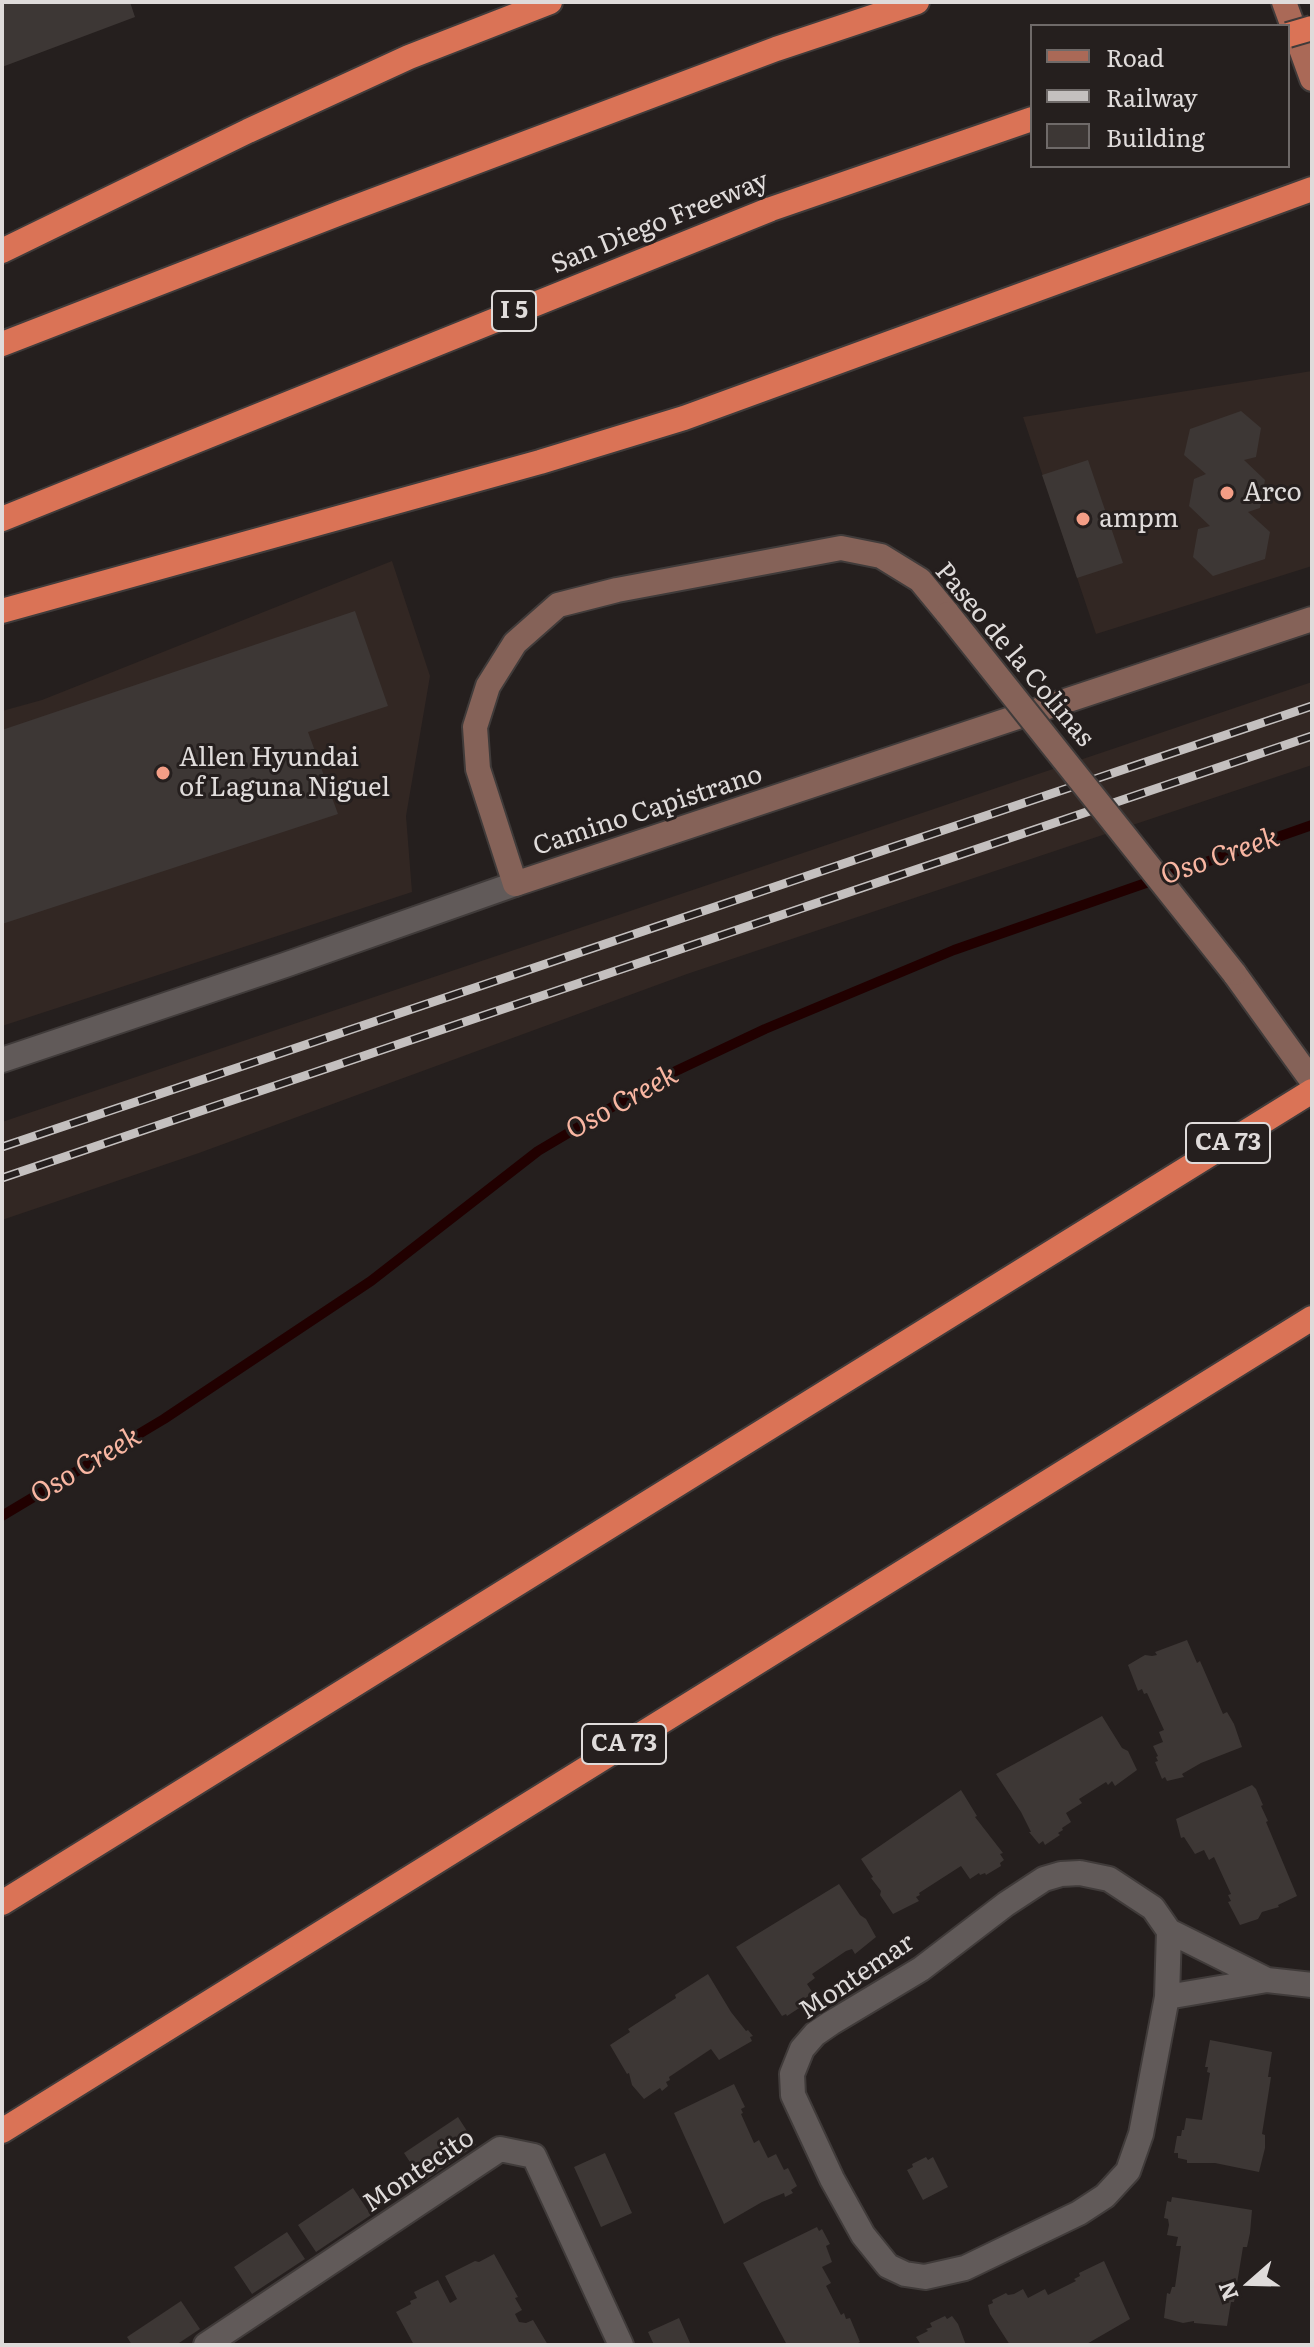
<!DOCTYPE html>
<html>
<head>
<meta charset="utf-8">
<style>
	body { margin:0 }
	#map { position:relative; width:1314px; height:2347px; overflow:hidden; background:#251f1e; font-family:Literata,serif }
	canvas { display:block }
	.frame { position:absolute; inset:0; border:4px solid #dfdbda; pointer-events:none }
	.legend { position:absolute; left:1030px; top:24px; width:260px; height:144px; box-sizing:border-box; background:#251f1e; border:2px solid #6f6a69; margin:0; padding:10px 14px; list-style:none; font-size:24px; color:#dfdbda }
	.legend li { display:flex; align-items:center; gap:16px; height:40px }
	.legend b { width:40px; border:2px solid #6f6a69 }
	.north { position:absolute; left:1210px; top:2243px; width:80px; height:80px; -webkit-text-stroke:6px #251f1e; paint-order:stroke; rotate:250deg; font-size:22px; font-weight:700; line-height:32px; text-align:center; color:#dfdbda }
	.north::after { content:''; display:block; margin:auto; width:28px; height:36px; background:#dfdbda; clip-path:polygon(50% 0,100% 100%,50% 72%,0 100%) }
</style>
</head>
<body>
<div id="map">
<canvas width="1314" height="2347"></canvas>
<div class="frame"></div>
<ul class="legend">
<li><b style="height:10px;background:#aa6957"></b>Road</li>
<li><b style="height:10px;background:#c4c0bf"></b>Railway</li>
<li><b style="height:22px;background:#3d3735"></b>Building</li>
</ul>
<div class="north">N</div>
</div>
<script>
const g = document.querySelector('canvas').getContext('2d');
g.lineJoin = 'round';
function paint(path, color) {
  g.fillStyle = color;
  g.fill(path, 'evenodd');
}
function toPath(rows) {
  const path = new Path2D();
  for (const r of rows) {
    path.moveTo(r[0], r[1]);
    for (let i = 2; i < r.length; i += 2) path.lineTo(r[i], r[i + 1]);
  }
  return path;
}
function trace(path, color, width, dash) {
  g.strokeStyle = color;
  g.lineWidth = width;
  g.lineCap = dash ? 'butt' : 'round';
  g.setLineDash(dash || []);
  g.stroke(path);
}
function drawText(font, color, halo, rows, align = 'center') {
  g.font = font + ' Literata,serif';
  g.lineWidth = 6;
  g.setLineDash([]);
  g.textBaseline = 'middle';
  g.strokeStyle = halo;
  g.fillStyle = color;
  for (const [text, x, y, turn = 0] of rows) {
    g.save();
    g.translate(x, y);
    g.rotate((+turn || 0) * Math.PI / 180);
    g.textAlign = isNaN(turn) ? turn : align;
    if (halo) g.strokeText(text, 0, 0);
    g.fillText(text, 0, 0);
    g.restore();
  }
}
const built = toPath([
	[1312,371,1312,566,1096,634,1023,417],
	[392,561,430,676,406,816,412,892,2,1026,2,711,42,700],
	[1312,682,1312,765,687,974,199,1153,2,1220,2,1122]
]);
const stream = toPath([
	[2,1516,164,1419,371,1281,538,1151,661,1078,765,1029,954,950,1312,825]
]);
const building = toPath([
	[2,2,130,2,135,17,2,67],
	[1241,411,1261,428,1256,457,1244,460,1265,480,1260,508,1248,512,1270,532,1265,559,1213,576,1193,557,1198,529,1210,526,1189,506,1194,479,1206,474,1184,455,1190,429],
	[1088,460,1123,563,1077,578,1042,475],
	[355,611,388,706,308,732,338,814,2,924,2,730],
	[1187,1640,1197,1663,1200,1661,1223,1714,1227,1712,1234,1724,1242,1747,1201,1763,1182,1774,1184,1777,1167,1781,1165,1777,1162,1779,1155,1762,1158,1761,1156,1757,1158,1756,1153,1746,1163,1742,1159,1732,1164,1730,1147,1693,1144,1694,1142,1689,1138,1691,1128,1665,1145,1655,1152,1656,1157,1655,1155,1652],
	[1102,1716,1122,1748,1128,1751,1137,1770,1115,1786,1112,1781,1108,1785,1106,1782,1079,1799,1082,1803,1066,1813,1071,1822,1062,1828,1063,1830,1058,1833,1060,1835,1045,1845,1043,1841,1039,1844,1029,1832,1031,1832,1021,1812,996,1774],
	[1252,1785,1256,1789,1263,1805,1261,1806,1268,1821,1266,1822,1297,1896,1278,1905,1279,1907,1262,1912,1258,1919,1240,1925,1228,1902,1231,1901,1228,1895,1231,1894,1214,1857,1209,1860,1204,1850,1195,1854,1184,1837,1181,1838,1176,1819],
	[961,1790,977,1816,975,1817,1003,1853,1000,1854,1004,1860,1000,1863,1001,1866,986,1875,985,1873,980,1875,979,1873,970,1879,961,1866,919,1893,920,1895,916,1897,919,1901,893,1914,880,1895,881,1891,871,1878,873,1877,861,1859],
	[839,1884,860,1915,866,1919,876,1937,855,1954,852,1949,846,1951,812,1974,815,1978,807,1984,813,1993,804,1999,807,2003,787,2016,786,2014,782,2016,736,1947],
	[708,1974,731,2012,746,2031,748,2030,753,2036,750,2037,752,2041,719,2060,711,2049,669,2077,670,2080,666,2082,668,2086,662,2091,660,2088,644,2099,632,2085,629,2073,627,2074,610,2045,630,2032,628,2029,676,1998,675,1995],
	[1210,2040,1272,2052,1268,2077,1271,2077,1262,2134,1265,2135,1265,2148,1259,2172,1215,2163,1187,2163,1187,2160,1178,2158,1178,2153,1174,2153,1177,2136,1181,2136,1182,2130,1184,2130,1186,2118,1202,2120,1210,2073,1207,2072,1208,2067,1205,2067],
	[734,2084,745,2107,741,2109,743,2113,741,2114,754,2143,759,2140,768,2158,776,2154,784,2170,788,2168,797,2186,791,2190,793,2193,785,2197,784,2193,762,2202,724,2224,674,2113],
	[458,2117,476,2145,423,2182,404,2153],
	[605,2153,632,2213,601,2227,574,2167],
	[926,2157,928,2160,933,2157,948,2187,923,2200,907,2170,913,2167,912,2164],
	[353,2188,371,2215,316,2252,298,2225],
	[1172,2197,1252,2210,1250,2233,1247,2247,1243,2247,1234,2302,1231,2302,1227,2326,1194,2323,1194,2321,1183,2323,1164,2318,1167,2293,1170,2294,1172,2287,1175,2287,1181,2246,1176,2246,1178,2237,1167,2235,1169,2225,1168,2219,1164,2218,1167,2201,1171,2202],
	[817,2227,819,2231,822,2229,830,2244,826,2246,832,2262,822,2267,831,2283,826,2286,841,2315,844,2313,846,2319,850,2318,860,2342,854,2345,787,2345,743,2263],
	[287,2232,305,2259,252,2294,234,2267],
	[494,2254,518,2297,515,2298,522,2310,515,2314,519,2322,526,2323,533,2320,548,2345,427,2345,420,2343,414,2345,396,2312,411,2304,410,2301,417,2298,414,2292,438,2280,450,2303,457,2299,445,2276,475,2261,479,2262],
	[1104,2261,1130,2319,1085,2345,1010,2345,990,2314,988,2305,993,2303,992,2300,1006,2293,1008,2295,1014,2294,1023,2289,1028,2298,1045,2289,1048,2295,1076,2281,1074,2279,1080,2276,1079,2273],
	[181,2301,200,2329,176,2345,132,2345,127,2337],
	[945,2316,947,2319,952,2316,958,2324,966,2345,921,2345,916,2337,928,2331,926,2329,932,2327,930,2323],
	[679,2318,691,2345,654,2345,648,2332]
]);
const minor = toPath([
	[1080,1873,1109,1879,1153,1908,1169,1931,1167,1997,1141,2134,1128,2171,1105,2196,1079,2213,965,2268,925,2277,905,2274,888,2266,863,2235,832,2179,793,2095,792,2074,802,2049,815,2034,831,2023,921,1969,1006,1904,1044,1879,1061,1874,1080,1873],
	[1169,1931,1267,1980],
	[1167,1997,1267,1980,1312,1985],
	[206,2345,500,2149,534,2156,621,2345]
]);
const tertiary = toPath([
	[2,1060,285,965,515,884]
]);
const secondary = toPath([
	[948,614,920,580,881,556,841,548,617,590,558,605,515,643,488,686,475,727,478,769,515,884,1312,619],
	[1234,973,1312,1081]
]);
const primary = toPath([
	[1284,2,1312,79]
]);
const motorway = toPath([
	[2,251,248,131,409,57,550,2],
	[2,344,340,213,776,49,917,2],
	[2,519,771,209,1032,119],
	[2,611,540,462,684,418,1312,189],
	[2,1903,1312,1091],
	[2,2131,1312,1318]
]);
const rail = toPath([
	[2,1147,1312,706],
	[2,1178,1312,736]
]);
const secondaryBridge = toPath([
	[948,614,1234,973]
]);
const motorwayBridge = toPath([
	[1288,35,1312,28]
]);
const markers = [
	[1227,493,8,"#f49e86"],
	[1083,519,8,"#f49e86"],
	[163,773,8,"#f49e86"]
];
const shields = [
	[514,311,44],
	[1228,1143,84],
	[624,1744,84]
];
const shieldNames = [
	["I 5",514,311],
	["CA 73",1228,1143],
	["CA 73",624,1744]
];
const streetNames = [
	["San Diego Freeway",660,223,-22],
	["Paseo de la Colinas",1014,655,50],
	["Camino Capistrano",648,811,-18],
	["Montemar",857,1977,-34],
	["Montecito",419,2171,-34]
];
const poiNames = [
	["Arco",1243,493],
	["ampm",1099,519],
	["Allen Hyundai",179,758],
	["of Laguna Niguel",179,788]
];
const waterNames = [
	["Oso Creek",1220,857,-19],
	["Oso Creek",622,1103,-29],
	["Oso Creek",86,1466,-31]
];
paint(built, '#322723');
trace(stream, '#210000', 10);
paint(building, '#3d3735');
trace(minor, '#403b3a', 28);
trace(tertiary, '#403b3a', 28);
trace(secondary, '#403b3a', 28);
trace(primary, '#403b3a', 28);
trace(motorway, '#403b3a', 28);
trace(minor, '#615a59', 24);
trace(tertiary, '#615a59', 24);
trace(secondary, '#856258', 24);
trace(primary, '#aa6957', 24);
trace(motorway, '#da7356', 24);
trace(rail, '#c4c0bf', 9);
trace(rail, '#251f1e', 6, [18]);
trace(secondaryBridge, '#403b3a', 28, []);
trace(motorwayBridge, '#403b3a', 28, []);
trace(secondaryBridge, '#856258', 24);
trace(motorwayBridge, '#da7356', 24);
for (const [x, y, r, color] of markers) {
  const dot = new Path2D();
  dot.arc(x, y, r, 0, 2 * Math.PI);
  g.fillStyle = color;
  g.fill(dot);
  trace(dot, '#251f1e', 3);
}
for (const [x, y, w] of shields) {
  const box = new Path2D();
  box.roundRect(x - w / 2, y - 20, w, 40, 6);
  g.fillStyle = '#251f1e';
  g.fill(box);
  trace(box, '#dfdbda', 2);
}
drawText('bold 24px', '#dfdbda', null, shieldNames);
drawText('26px', '#dfdbda', '#251f1e', streetNames);
drawText('26px', '#dfdbda', '#251f1e', poiNames, 'left');
drawText('italic 28px', '#f9b6a2', '#251f1e', waterNames);
</script>
</body>
</html>
